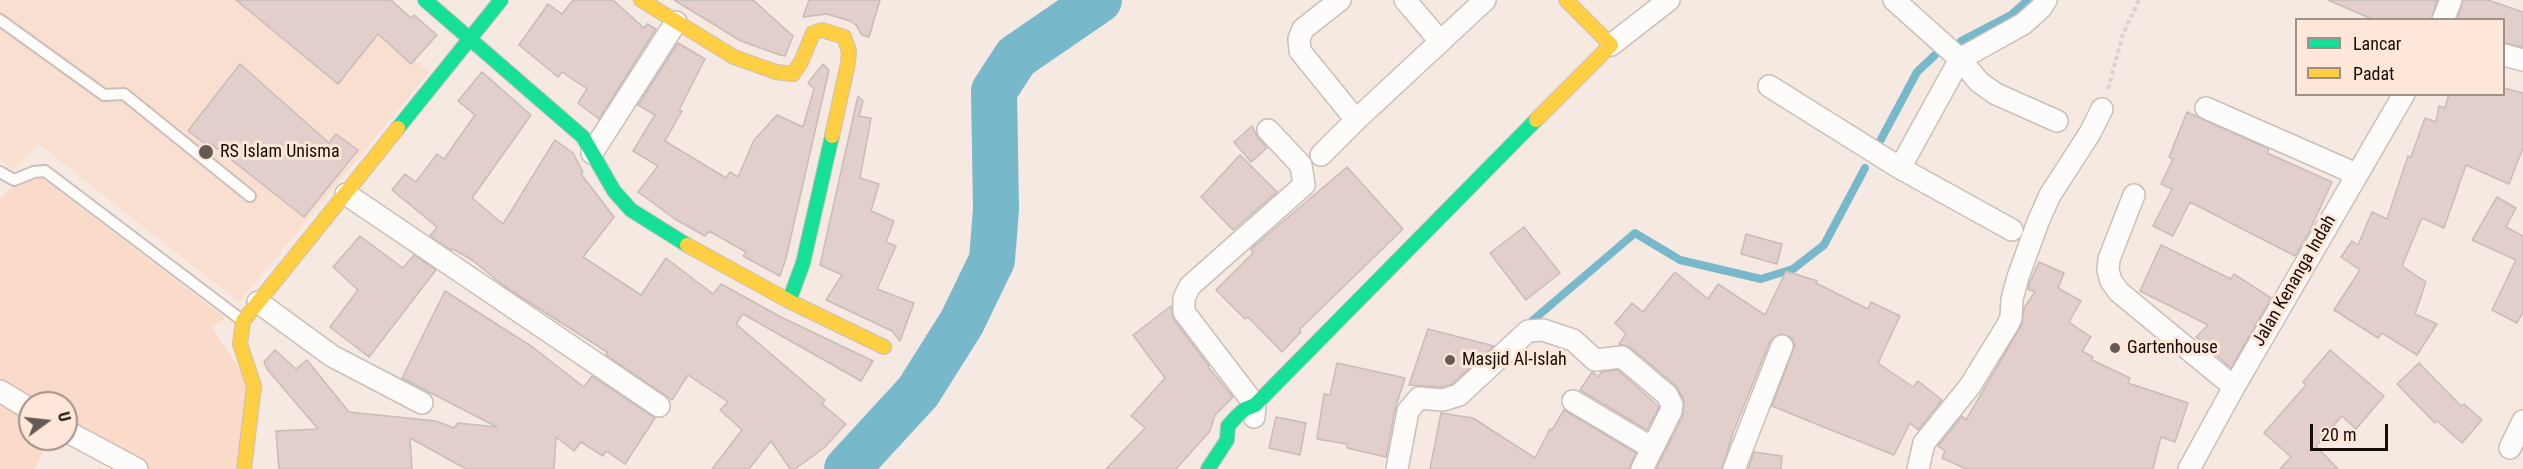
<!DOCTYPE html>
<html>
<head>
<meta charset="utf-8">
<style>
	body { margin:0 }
	#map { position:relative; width:2523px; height:469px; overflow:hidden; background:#f6e9e1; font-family:"Roboto Condensed",sans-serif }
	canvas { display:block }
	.legend { position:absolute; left:2295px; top:18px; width:210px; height:78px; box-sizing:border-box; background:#fee6d9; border:2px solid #a28f85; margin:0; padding:8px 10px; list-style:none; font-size:18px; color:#170d08 }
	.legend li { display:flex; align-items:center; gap:12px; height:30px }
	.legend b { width:30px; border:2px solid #a28f85 }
	.north { position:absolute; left:18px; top:391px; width:60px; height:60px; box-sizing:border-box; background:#fee6d9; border:2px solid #a28f85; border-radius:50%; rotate:75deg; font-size:16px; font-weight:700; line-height:24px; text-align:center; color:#170d08 }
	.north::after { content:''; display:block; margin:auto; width:21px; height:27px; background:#655a54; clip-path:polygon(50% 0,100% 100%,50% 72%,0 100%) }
	.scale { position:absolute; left:2310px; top:424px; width:78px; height:27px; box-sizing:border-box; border:3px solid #170d08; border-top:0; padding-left:8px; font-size:18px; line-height:21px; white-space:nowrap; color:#170d08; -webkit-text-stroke:4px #fee6d9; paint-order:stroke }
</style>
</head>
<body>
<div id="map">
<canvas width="2523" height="469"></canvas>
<ul class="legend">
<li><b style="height:8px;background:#16e098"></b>Lancar</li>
<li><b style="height:8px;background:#ffcf43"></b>Padat</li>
</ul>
<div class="north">U</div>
<div class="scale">20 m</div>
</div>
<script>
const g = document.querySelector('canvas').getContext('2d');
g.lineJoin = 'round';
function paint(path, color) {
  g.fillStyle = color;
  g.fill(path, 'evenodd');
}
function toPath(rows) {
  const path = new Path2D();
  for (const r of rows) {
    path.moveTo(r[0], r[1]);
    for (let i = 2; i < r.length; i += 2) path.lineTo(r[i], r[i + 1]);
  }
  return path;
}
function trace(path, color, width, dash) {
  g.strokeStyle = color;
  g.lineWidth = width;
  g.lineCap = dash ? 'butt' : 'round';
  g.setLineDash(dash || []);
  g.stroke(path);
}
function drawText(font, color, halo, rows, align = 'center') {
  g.font = font + ' "Roboto Condensed",sans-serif';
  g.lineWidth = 6;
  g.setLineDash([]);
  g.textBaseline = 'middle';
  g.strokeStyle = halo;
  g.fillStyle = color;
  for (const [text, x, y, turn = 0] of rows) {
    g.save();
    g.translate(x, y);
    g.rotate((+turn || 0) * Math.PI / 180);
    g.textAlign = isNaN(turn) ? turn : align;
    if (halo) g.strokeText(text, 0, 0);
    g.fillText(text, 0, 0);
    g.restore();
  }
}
const built = toPath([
	[0,0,338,0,429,72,239,302,39,144,13,170,0,160]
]);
const green = toPath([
	[41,177,225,318,212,328,249,383,239,469,151,469,66,424,66,403,30,403,0,384,0,199,12,187],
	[0,400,30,419,30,439,50,439,34,469,0,469]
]);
const stream = toPath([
	[1961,41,2011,15,2028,0],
	[1879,143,1917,72,1935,55],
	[1526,326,1635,233,1680,260,1761,279,1793,269,1824,245,1865,168]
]);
const river = toPath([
	[847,469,918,392,962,322,992,260,996,209,994,91,1016,57,1099,0]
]);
const building = toPath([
	[236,0,391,0,411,18,414,15,437,35,411,64,378,34,338,84,236,0],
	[573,0,613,0,644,28,647,24,656,29,599,119,578,103,587,89,562,72,558,77,519,45,548,4,562,14,573,0],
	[674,0,753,0,793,36,785,56,780,55,741,41,674,0],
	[809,0,880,0,869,37,862,35,856,25,850,21,827,14,803,17,809,0],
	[2328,0,2437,0,2431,20,2374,20,2328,0],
	[2463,0,2488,0,2523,12,2523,47,2504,43,2504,20,2457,20,2463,0],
	[678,43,705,59,679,110,682,111,665,141,726,178,730,172,738,177,754,140,777,115,803,127,814,89,808,83,823,64,829,70,786,258,780,276,743,256,746,252,709,231,705,236,675,219,638,192,658,166,633,151,655,115,638,105,678,43],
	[240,64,329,143,336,134,358,150,304,217,210,143,208,146,188,131,240,64],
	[482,72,531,115,472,198,503,224,555,140,573,153,583,172,581,174,614,217,583,257,641,295,666,258,713,294,721,284,781,317,873,361,861,381,743,314,736,324,825,400,822,404,846,424,825,447,795,469,790,469,771,441,749,469,712,469,742,430,720,410,728,402,688,375,672,400,668,397,606,355,607,352,504,286,472,260,453,249,451,250,430,236,437,227,392,190,405,174,416,182,437,154,444,159,475,115,458,101,482,72],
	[2504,88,2523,93,2523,148,2509,184,2466,165,2444,228,2422,218,2402,266,2426,282,2415,314,2437,324,2417,355,2382,333,2378,338,2334,310,2360,270,2341,257,2352,241,2358,245,2372,212,2387,219,2408,156,2411,157,2425,118,2436,122,2439,106,2445,108,2449,94,2504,94,2504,88],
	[858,96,863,101,859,116,871,118,860,178,879,184,871,211,894,221,886,242,896,246,877,289,914,303,900,341,892,331,826,300,842,275,820,265,858,96],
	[2187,112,2269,149,2267,153,2332,182,2310,230,2295,256,2190,202,2173,236,2153,226,2172,189,2161,184,2173,159,2169,157,2187,112],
	[1252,126,1258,138,1267,148,1251,162,1234,142,1252,126],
	[1240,155,1277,192,1233,230,1201,197,1240,155],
	[1347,167,1403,229,1299,330,1301,332,1282,352,1248,317,1245,319,1216,290,1253,253,1251,249,1347,167],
	[2497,197,2516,208,2506,227,2523,236,2523,312,2517,323,2492,310,2516,260,2472,240,2497,197],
	[1524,227,1560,273,1526,300,1490,253,1524,227],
	[1746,234,1782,244,1777,264,1741,254,1746,234],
	[360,236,403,268,414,255,436,270,369,357,330,327,358,290,333,267,360,236],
	[2161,245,2231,279,2234,274,2271,298,2231,368,2196,337,2208,325,2140,291,2161,245],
	[2039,262,2064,273,2058,288,2081,301,2069,322,2091,337,2082,351,2093,357,2092,360,2130,378,2128,383,2188,403,2175,442,2161,437,2153,469,1966,469,1942,458,1945,451,1938,446,1962,416,1966,420,2022,324,2024,308,2035,292,2028,289,2029,284,2039,262],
	[1786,271,1817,281,1816,283,1868,309,1871,302,1900,316,1878,363,1913,387,1918,381,1942,400,1918,430,1910,423,1894,455,1831,430,1772,406,1795,345,1792,338,1780,334,1770,341,1733,433,1722,469,1656,469,1683,416,1684,400,1675,385,1630,347,1619,344,1626,334,1615,323,1632,303,1643,312,1675,272,1708,299,1718,284,1765,315,1786,271],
	[445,291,534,348,584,387,592,376,655,418,625,464,606,451,603,456,581,442,574,451,556,437,554,469,466,469,410,438,412,469,279,469,276,431,318,429,267,369,264,362,275,350,296,369,307,360,349,412,436,421,454,428,458,423,497,427,402,378,445,291],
	[1171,306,1174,320,1209,366,1208,367,1233,397,1215,415,1210,431,1176,469,1106,469,1145,428,1131,416,1165,378,1133,335,1171,306],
	[1428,329,1494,346,1452,384,1442,387,1409,385,1428,329],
	[2330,350,2384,396,2356,429,2342,416,2316,446,2338,469,2280,469,2291,457,2264,433,2306,385,2303,382,2330,350],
	[1337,363,1405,378,1395,409,1386,457,1347,448,1347,444,1317,439,1324,394,1330,395,1337,363],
	[2419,363,2461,406,2464,404,2482,420,2462,443,2437,421,2435,423,2397,384,2419,363],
	[1618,370,1659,407,1647,430,1580,390,1592,372,1599,377,1601,372,1618,370],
	[1564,410,1636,453,1629,469,1430,469,1441,413,1473,418,1535,458,1550,429,1552,430,1564,410],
	[1276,417,1306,423,1300,455,1269,448,1276,417],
	[1754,452,1782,456,1781,469,1748,469,1754,452]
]);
const path = toPath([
	[2108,89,2123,34,2139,0]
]);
const lane = toPath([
	[0,20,104,95,124,94,250,196],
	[0,172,14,180,34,172,45,171,243,321]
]);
const street = toPath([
	[1340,0,1303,29,1299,39,1300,51,1356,120,1485,0],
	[1405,0,1440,41],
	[1894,0,1960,59,1979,82,1996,94,2057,121],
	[2443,20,2451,0],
	[1611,45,1669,0],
	[2504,55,2523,60],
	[1769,86,1900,168],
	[2206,108,2345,169,2356,177],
	[592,153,676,22],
	[1321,155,1356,120],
	[346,194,659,406],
	[2134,195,2109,259,2108,270,2111,281,2119,292,2234,387],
	[2012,230,1900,168,1960,59,2023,24,2041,8,2046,0],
	[258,302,332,356,422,403],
	[0,391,30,409],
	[1573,401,1652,448],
	[1254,417,1255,405,1184,312,1184,298,1190,286,1304,185,1301,165,1268,130],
	[66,431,137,469],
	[2510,448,2523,421],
	[1397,469,1408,411,1419,398,1443,400,1459,395,1528,331,1543,330,1573,340,1595,360,1622,357,1667,395,1672,405,1671,411,1642,469],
	[1734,469,1782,346],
	[1918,469,1924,443,1970,386,2007,326,2011,318,2012,299,2018,277,2038,222,2050,195,2090,133,2102,109],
	[2189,469,2234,387,2404,94]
]);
const fast = toPath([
	[425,0,583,137,614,191,631,210,687,245],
	[398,128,501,0],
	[789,301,803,263,832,136],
	[1208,469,1227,440,1228,426,1237,416,1245,409,1255,405,1536,120]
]);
const slow = toPath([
	[641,0,734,57,776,72,793,74,801,62,813,33,822,30,844,37,849,51,848,63,832,136],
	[1536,120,1611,45,1566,0],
	[687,245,789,301,884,347],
	[244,469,254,386,240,344,243,321,398,128]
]);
const markers = [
	[206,152,8,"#655a54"],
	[2115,348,6,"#655a54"],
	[1450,360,6,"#655a54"]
];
const poiNames = [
	["RS Islam Unisma",220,152],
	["Gartenhouse",2127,348],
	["Masjid Al-Islah",1462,360]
];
const streetNames = [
	["Jalan Kenanga Indah",2295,281,-60]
];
paint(built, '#f9dfd0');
paint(green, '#fadbc9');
trace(stream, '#77b9cb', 8);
trace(river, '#77b9cb', 46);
paint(building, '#e2cfcb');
trace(building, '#c8bcb8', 1.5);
trace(lane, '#cbbfb9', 14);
trace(street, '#cbbfb9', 24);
trace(fast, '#cbbfb9', 16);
trace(slow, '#cbbfb9', 16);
trace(path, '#d7d4d2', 4, [4.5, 3]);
trace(lane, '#fefcfa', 10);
trace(street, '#fefcfa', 21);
trace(fast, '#16e098', 14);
trace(slow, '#ffcf43', 14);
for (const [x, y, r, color] of markers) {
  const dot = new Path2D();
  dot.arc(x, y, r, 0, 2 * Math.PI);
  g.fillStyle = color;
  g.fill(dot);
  trace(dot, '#fee6d9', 2);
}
drawText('18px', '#170d08', '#fee6d9', poiNames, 'left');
drawText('18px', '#170d08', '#fee6d9', streetNames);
</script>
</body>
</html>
